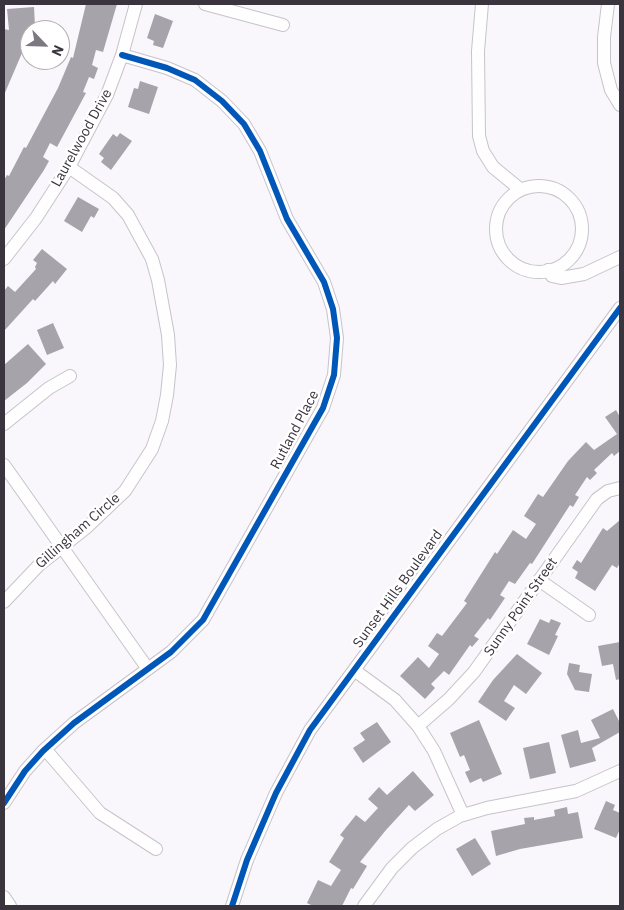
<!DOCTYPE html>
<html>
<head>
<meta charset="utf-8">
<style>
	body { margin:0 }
	#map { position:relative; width:624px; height:910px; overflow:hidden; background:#f9f6fc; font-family:"IBM Plex Sans",sans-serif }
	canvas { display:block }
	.frame { position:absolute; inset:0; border:5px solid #39343d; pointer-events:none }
	.north { position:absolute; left:20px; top:20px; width:50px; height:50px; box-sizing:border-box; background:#fff; border:1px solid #b0aeb1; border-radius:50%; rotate:114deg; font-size:14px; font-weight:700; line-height:20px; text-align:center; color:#39343d }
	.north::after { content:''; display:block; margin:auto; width:18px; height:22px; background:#7c7880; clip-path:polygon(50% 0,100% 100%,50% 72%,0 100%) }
</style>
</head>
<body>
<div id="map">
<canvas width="624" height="910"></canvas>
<div class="frame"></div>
<div class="north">N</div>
</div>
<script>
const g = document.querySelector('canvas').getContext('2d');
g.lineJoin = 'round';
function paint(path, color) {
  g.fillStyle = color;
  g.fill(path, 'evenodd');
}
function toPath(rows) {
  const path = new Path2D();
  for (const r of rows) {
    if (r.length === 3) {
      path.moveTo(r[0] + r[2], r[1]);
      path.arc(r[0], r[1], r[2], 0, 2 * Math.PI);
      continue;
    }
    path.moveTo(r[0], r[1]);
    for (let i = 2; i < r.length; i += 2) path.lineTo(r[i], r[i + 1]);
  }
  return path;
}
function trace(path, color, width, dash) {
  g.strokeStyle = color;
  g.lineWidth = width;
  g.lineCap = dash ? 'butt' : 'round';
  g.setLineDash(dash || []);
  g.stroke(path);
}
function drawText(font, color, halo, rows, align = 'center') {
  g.font = font + ' "IBM Plex Sans",sans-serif';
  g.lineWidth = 5;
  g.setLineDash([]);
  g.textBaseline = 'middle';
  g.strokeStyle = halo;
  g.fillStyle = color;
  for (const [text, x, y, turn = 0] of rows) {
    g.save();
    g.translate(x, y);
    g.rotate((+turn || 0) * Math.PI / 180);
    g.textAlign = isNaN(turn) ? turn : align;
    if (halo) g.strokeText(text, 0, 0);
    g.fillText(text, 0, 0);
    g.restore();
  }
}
const building = toPath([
	[86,4,117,4,103,52,96,50,92,65,98,68,94,79,89,77,83,92,86,93,57,147,50,143,43,157,49,161,44,170,4,230,4,180,7,175,9,176,24,147,26,148,58,88,71,57,73,58],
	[34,7,35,26,30,26,26,54,22,53,4,95,4,29,9,30,7,9],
	[155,14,173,21,163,48,153,45,154,41,147,38],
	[140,81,158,87,149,114,128,107,134,88,138,89],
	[120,133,132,141,111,170,101,162,104,158,99,154,113,134,117,137],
	[78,197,99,209,94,218,91,216,82,232,64,221],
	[42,249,67,269,55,284,53,281,35,301,33,299,4,331,4,291,8,286,15,292,36,269,35,267,37,263,33,260],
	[53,323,64,348,47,355,37,330],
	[28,344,46,364,27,383,4,401,4,365],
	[616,410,620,417,620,451,614,456,612,453,594,470,597,473,590,480,587,477,575,495,579,497,573,507,570,505,532,564,530,563,515,584,509,581,500,595,505,598,490,620,488,618,474,636,479,639,472,647,470,645,449,675,444,671,431,684,435,688,425,699,400,676,418,657,429,668,439,654,428,646,437,633,442,636,467,603,464,601,495,552,497,554,513,530,526,539,536,524,524,516,538,494,543,497,568,461,586,442,594,450,617,434,605,417],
	[620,520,620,563,617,568,612,565,595,591,575,578,578,572,572,568,577,560,581,563,603,528,607,531],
	[540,619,549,623,551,619,561,623,555,635,558,636,549,655,527,644],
	[620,642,620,679,616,680,613,664,602,666,598,646],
	[517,654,542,673,526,694,514,685,504,701,515,708,506,721,478,702,493,680],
	[569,663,580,665,579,672,592,674,589,692,575,690,567,674],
	[613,709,620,723,620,732,592,748,596,761,570,768,561,735,578,730,581,743,600,738,591,720],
	[479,720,502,774,483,782,481,778,470,783,465,772,470,770,464,755,460,757,450,733],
	[377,722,391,742,363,763,353,748,365,740,360,733],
	[549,742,556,773,530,779,523,748],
	[413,771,434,795,415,811,409,805,386,830,360,862,367,866,353,889,351,888,342,906,313,906,307,903,318,880,331,886,341,870,329,862,344,838,340,835,356,815,365,822,378,808,368,799,379,787,387,795],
	[606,801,615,805,613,810,620,813,620,829,616,838,594,829],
	[567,807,568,814,578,812,583,838,520,849,496,856,491,831,525,824,524,818,534,817,534,820,555,816,554,810],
	[475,838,491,864,472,876,456,849]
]);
const minor = toPath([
	[205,4,283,25],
	[482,4,478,51,479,136,483,151,493,167,521,190],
	[608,4,604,37,604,63,611,90,620,105],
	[539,229,43],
	[4,259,36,218,69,167,107,95,122,55,136,4],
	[548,270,552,276,561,278,584,274,620,257],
	[4,424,49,388,70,376],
	[4,465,148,669],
	[539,580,589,615],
	[4,602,39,565,87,527,125,491,152,449,162,421,167,395,170,365,168,335,158,280,152,259,128,215,113,198,69,167],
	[354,670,395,700,418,726,434,751,463,815],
	[418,726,449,699,474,672,597,499,608,491,620,488],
	[45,749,100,813,156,849],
	[4,803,25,771,43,751,74,723,171,652,203,620,323,408,334,375,337,338,333,309,324,282,287,219,260,151,244,124,222,101,195,80,167,68,122,55],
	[4,897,10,906],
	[232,906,247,860,276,793,310,730,620,308],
	[364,906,392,868,412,848,437,829,460,816,487,808,576,791,620,771]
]);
const cycleway = toPath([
	[4,803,25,771,43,751,74,723,171,652,203,620,323,408,334,375,337,338,333,309,324,282,287,219,260,151,244,124,222,101,195,80,167,68,122,55],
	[232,906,247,860,276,793,310,730,620,308]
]);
const streetNames = [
	["Laurelwood Drive",82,138,-61],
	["Rutland Place",295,430,-62],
	["Gillingham Circle",78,531,-41],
	["Sunset Hills Boulevard",398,589,-54],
	["Sunny Point Street",521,607,-55]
];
paint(building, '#a6a4aa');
trace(minor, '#c7c3ca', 14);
trace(minor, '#fefeff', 12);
trace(cycleway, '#0057b8', 6);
drawText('14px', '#39343d', '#fff', streetNames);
</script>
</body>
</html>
